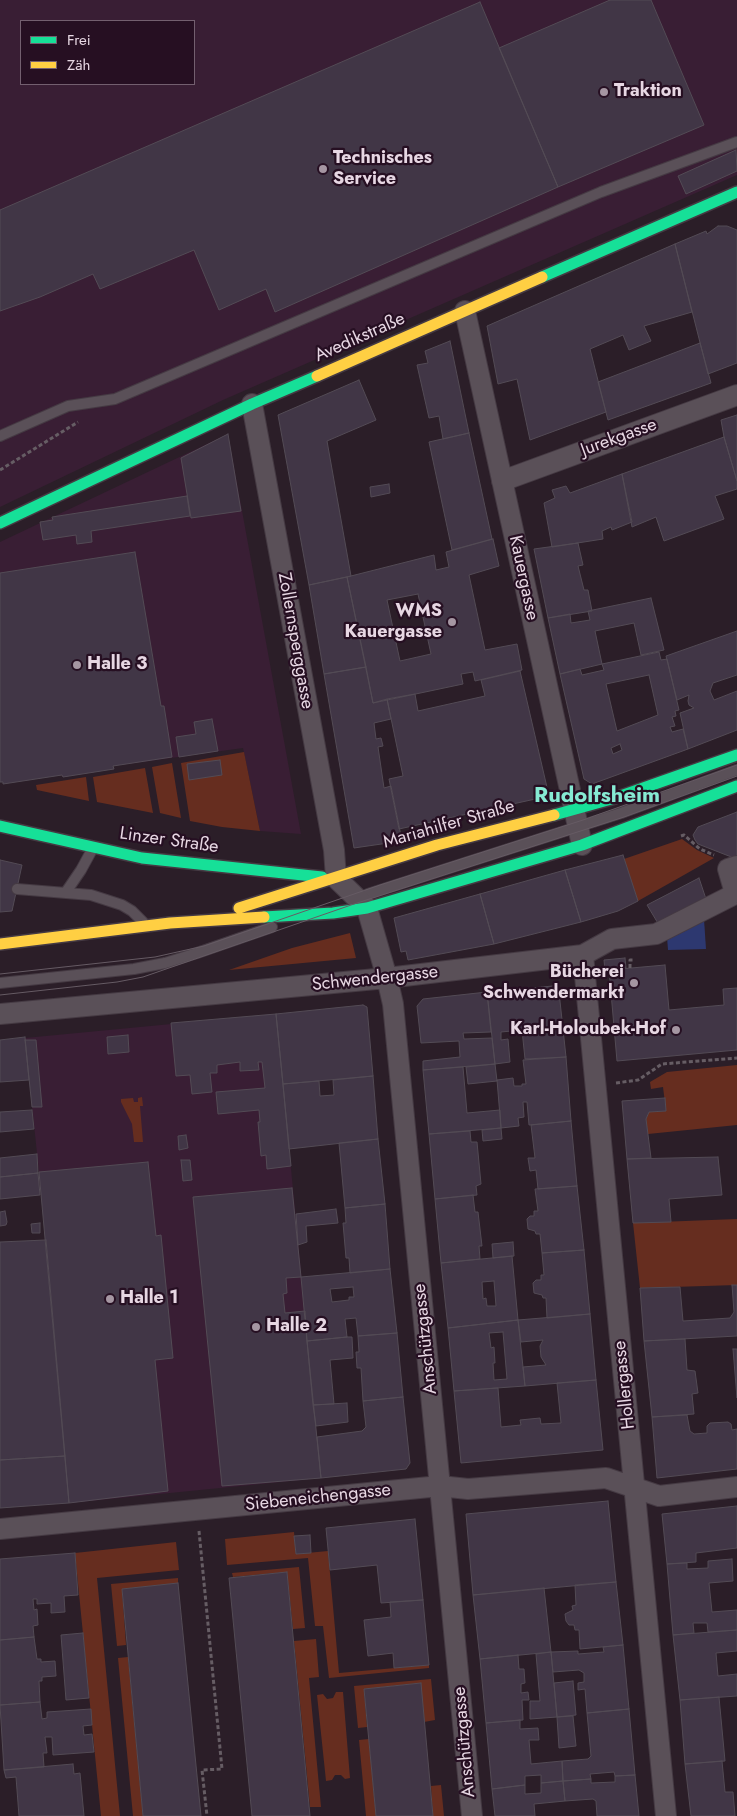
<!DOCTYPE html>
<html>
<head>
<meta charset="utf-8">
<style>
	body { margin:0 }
	#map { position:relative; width:737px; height:1816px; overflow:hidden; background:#2b1e28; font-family:Jost,sans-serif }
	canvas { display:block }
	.legend { position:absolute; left:20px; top:20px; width:175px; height:65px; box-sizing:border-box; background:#260f22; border:1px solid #735f6f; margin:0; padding:6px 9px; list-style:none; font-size:15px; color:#e7d7e3 }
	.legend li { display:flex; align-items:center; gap:10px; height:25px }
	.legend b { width:25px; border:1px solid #735f6f }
</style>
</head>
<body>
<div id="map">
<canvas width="737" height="1816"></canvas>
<ul class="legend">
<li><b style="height:6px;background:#16e098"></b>Frei</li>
<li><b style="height:6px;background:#ffcf43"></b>Zäh</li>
</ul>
</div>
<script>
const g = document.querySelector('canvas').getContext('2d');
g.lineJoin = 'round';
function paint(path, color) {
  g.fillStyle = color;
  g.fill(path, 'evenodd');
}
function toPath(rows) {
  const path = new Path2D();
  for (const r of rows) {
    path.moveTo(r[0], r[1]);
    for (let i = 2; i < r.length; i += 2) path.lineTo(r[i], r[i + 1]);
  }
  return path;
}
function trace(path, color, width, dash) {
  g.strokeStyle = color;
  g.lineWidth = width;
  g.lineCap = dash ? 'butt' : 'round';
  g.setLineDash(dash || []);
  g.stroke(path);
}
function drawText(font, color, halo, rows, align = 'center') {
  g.font = font + ' Jost,sans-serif';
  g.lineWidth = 4.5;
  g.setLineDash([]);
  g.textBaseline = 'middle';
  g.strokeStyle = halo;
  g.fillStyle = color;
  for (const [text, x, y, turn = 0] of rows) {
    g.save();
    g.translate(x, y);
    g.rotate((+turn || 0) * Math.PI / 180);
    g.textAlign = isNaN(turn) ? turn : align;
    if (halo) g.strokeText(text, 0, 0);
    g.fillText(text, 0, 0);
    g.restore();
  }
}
const built = toPath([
	[0,0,737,0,737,175,223,400,0,507],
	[21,21,194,21,194,84,21,84],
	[228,434,301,834,260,831,243,748,113,766,114,769,63,777,62,775,3,784,3,782,0,782,0,542],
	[276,1014,321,1478,69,1503,46,1240,25,1038]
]);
const green = toPath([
	[244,752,260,831,222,827,190,821,181,763],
	[172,763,181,818,160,813,152,767],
	[145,768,153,813,97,802,93,777],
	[86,777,89,801,37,790,36,785],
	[682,839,697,850,714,858,638,901,624,859],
	[350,933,356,958,229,970,292,948],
	[737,1065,737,1125,648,1134,646,1119,649,1112,666,1111,663,1087,651,1089,650,1082,667,1072],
	[142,1097,143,1106,140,1106,143,1142,134,1142,132,1124,121,1102,121,1099,133,1098,134,1102,138,1102,138,1098],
	[737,1219,737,1285,640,1288,633,1223],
	[294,1532,296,1554,328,1551,339,1673,429,1665,429,1668,329,1678,323,1626,315,1626,308,1558,227,1565,225,1539],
	[176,1542,179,1570,97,1578,120,1816,101,1816,75,1553],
	[299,1567,305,1628,293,1629,287,1572,233,1577,232,1573],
	[178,1578,178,1583,122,1589,126,1645,117,1646,111,1584],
	[316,1639,319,1677,309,1678,321,1807,310,1807,294,1641],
	[128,1657,143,1816,133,1816,118,1658],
	[431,1679,435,1720,424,1722,420,1683,364,1689,367,1727,358,1728,354,1686],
	[336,1692,343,1692,350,1778,345,1779,341,1775,335,1775,332,1780,326,1781,317,1695,323,1694,327,1699,333,1698],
	[369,1739,376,1816,366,1816,359,1740],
	[441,1785,444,1816,433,1816,431,1786]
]);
const water = toPath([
	[704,919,706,949,668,950,667,937]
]);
const building = toPath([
	[610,0,651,0,704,125,558,187,499,48,610,0],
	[480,2,558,187,275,312,266,289,219,310,194,250,100,289,93,274,40,297,0,311,0,210,480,2],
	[736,150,737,171,686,194,678,176,736,150],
	[718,226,727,226,737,230,737,363,708,374,675,244,706,231,707,234,718,226],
	[675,244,692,312,644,326,651,341,629,350,623,335,590,349,606,412,530,440,517,379,498,384,487,326,675,244],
	[450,341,469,433,443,439,439,416,429,418,417,365,428,363,425,351,450,341],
	[700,343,711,383,608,420,598,382,700,343],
	[359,380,376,420,327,441,351,576,309,585,278,415,359,380],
	[737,415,737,481,724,437,721,420,737,415],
	[469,433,492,539,452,550,429,442,469,433],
	[228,434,241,511,191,518,181,458,228,434],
	[724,437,737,481,737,489,715,496,724,519,664,541,656,517,632,527,622,474,724,437],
	[622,474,632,522,612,530,611,527,602,531,603,539,552,547,544,503,555,498,552,490,566,486,570,493,622,474],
	[389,484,390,493,371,497,370,487,389,484],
	[187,496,190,516,91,531,92,542,77,544,76,535,43,540,40,522,53,520,52,517,187,496],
	[493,539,499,566,469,575,485,650,517,644,522,670,475,681,473,672,461,674,463,684,373,703,347,577,434,555,436,570,449,567,446,552,493,539],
	[418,594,431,654,400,661,387,600,418,594],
	[578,543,583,565,578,566,584,590,588,590,592,611,548,618,534,549,578,543],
	[135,552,161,706,164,706,172,757,113,766,114,769,63,777,62,775,3,784,3,782,0,782,0,573,135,552],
	[347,577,366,667,324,674,309,585,347,577],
	[651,598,664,650,641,655,634,623,595,631,602,664,560,674,548,618,570,614,571,623,590,620,588,611,651,598],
	[737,631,737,675,713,683,710,691,714,700,737,691,737,730,688,749,680,713,694,708,689,705,688,701,689,695,677,700,666,656,737,631],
	[659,652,661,660,667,659,679,710,675,711,676,716,672,717,675,726,670,727,672,732,683,729,688,749,592,784,584,779,560,674,580,669,582,675,604,670,602,664,659,652],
	[649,675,658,715,617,731,606,684,649,675],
	[620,744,622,750,613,754,611,748,620,744],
	[366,667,373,703,387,699,391,719,374,723,376,739,381,738,383,746,378,747,384,788,391,786,402,841,354,848,324,674,366,667],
	[520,671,549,796,399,829,389,779,403,776,387,699,415,694,418,711,485,696,481,680,520,671],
	[212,719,218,751,179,757,176,737,196,734,194,722,212,719],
	[220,760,222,775,189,780,187,764,220,760],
	[737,812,737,857,734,858,698,844,695,840,693,835,698,827,737,812],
	[623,855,638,901,618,911,581,922,565,870,623,855],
	[0,860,22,865,12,911,0,912,0,860],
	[565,870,581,922,494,944,480,894,565,870],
	[699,878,706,899,659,925,647,905,699,878],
	[480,894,494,944,408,960,406,951,401,952,394,918,480,894],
	[625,958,626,968,605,970,604,960,625,958],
	[665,965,669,1010,724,1005,723,989,737,988,737,1050,617,1061,609,970,665,965],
	[553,986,559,992,566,1057,525,1059,522,1030,501,1032,501,1040,508,1039,510,1062,495,1064,487,992,553,986],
	[487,992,491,1032,463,1033,464,1039,492,1038,495,1064,423,1070,423,1061,460,1057,459,1041,421,1043,417,1006,423,999,487,992],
	[363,1005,367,1007,373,1076,283,1084,276,1014,363,1005],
	[276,1014,291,1166,267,1169,266,1155,261,1156,258,1122,260,1122,259,1110,218,1114,216,1092,265,1088,262,1062,258,1062,259,1070,240,1071,240,1062,217,1065,217,1073,210,1073,212,1092,192,1094,190,1075,176,1076,171,1023,276,1014],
	[128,1035,129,1052,108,1054,107,1037,128,1035],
	[25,1037,29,1080,0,1082,0,1040,25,1037],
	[25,1040,36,1040,42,1107,32,1107,25,1040],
	[566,1057,571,1121,529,1125,527,1102,523,1102,524,1117,518,1118,519,1126,501,1128,497,1080,513,1078,514,1086,522,1086,522,1084,526,1084,523,1060,566,1057],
	[495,1064,497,1081,468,1084,466,1067,495,1064],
	[463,1067,467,1113,500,1110,501,1128,429,1134,423,1070,463,1067],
	[373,1076,378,1139,289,1149,283,1084,319,1081,320,1096,334,1095,333,1080,373,1076],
	[665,1098,666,1111,649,1112,646,1119,651,1158,627,1159,622,1101,665,1098],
	[32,1110,34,1129,0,1132,0,1112,32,1110],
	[571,1121,577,1186,538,1189,536,1170,530,1171,528,1158,535,1158,531,1125,571,1121],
	[501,1128,502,1139,483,1141,482,1130,501,1128],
	[470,1131,471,1142,477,1142,481,1184,476,1186,477,1195,435,1199,429,1134,470,1131],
	[186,1135,188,1148,179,1150,178,1136,186,1135],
	[378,1139,385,1204,345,1208,339,1143,378,1139],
	[37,1154,38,1173,0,1177,0,1158,37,1154],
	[718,1157,722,1195,669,1199,671,1222,633,1223,627,1159,718,1157],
	[181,1160,190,1160,192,1180,183,1181,181,1160],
	[148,1162,156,1236,161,1235,173,1358,155,1360,168,1491,69,1503,39,1172,148,1162],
	[38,1173,40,1195,0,1199,0,1177,38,1173],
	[577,1186,584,1250,542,1253,540,1234,536,1234,535,1231,528,1229,527,1219,530,1216,534,1216,534,1211,538,1211,535,1189,577,1186],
	[292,1188,301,1277,286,1278,287,1293,283,1294,285,1313,305,1311,307,1341,321,1478,222,1486,193,1197,292,1188],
	[473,1195,475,1212,478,1212,482,1246,479,1246,480,1259,441,1263,435,1199,473,1195],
	[385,1204,390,1269,350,1273,349,1258,346,1258,343,1223,346,1223,345,1208,385,1204],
	[336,1209,338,1223,306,1226,307,1242,298,1245,296,1214,336,1209],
	[5,1211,7,1222,6,1225,0,1226,0,1212,5,1211],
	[40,1223,40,1233,32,1233,31,1224,40,1223],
	[46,1240,65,1456,0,1460,0,1242,46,1240],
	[513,1242,514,1256,493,1258,492,1244,513,1242],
	[584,1250,590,1314,547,1318,546,1298,543,1298,542,1295,534,1293,533,1283,536,1280,541,1280,541,1275,544,1275,542,1253,584,1250],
	[512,1256,518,1320,448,1328,441,1263,512,1256],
	[494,1281,496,1306,487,1306,486,1298,483,1299,482,1282,494,1281],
	[390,1269,397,1333,358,1336,356,1318,345,1319,347,1337,307,1341,301,1277,390,1269],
	[353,1287,354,1297,349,1297,349,1300,332,1302,330,1289,353,1287],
	[732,1285,737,1285,737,1336,644,1341,640,1288,680,1287,683,1321,730,1318,734,1312,732,1285],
	[590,1314,596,1380,525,1386,523,1367,546,1365,541,1357,540,1346,543,1340,521,1342,518,1320,590,1314],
	[518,1320,525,1386,454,1391,448,1328,518,1320],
	[503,1332,507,1379,494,1380,493,1363,495,1363,494,1347,491,1348,489,1333,503,1332],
	[397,1333,403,1397,363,1401,361,1368,357,1368,356,1352,359,1352,358,1336,397,1333],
	[347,1337,352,1337,353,1358,330,1360,334,1404,313,1405,307,1341,347,1337],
	[685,1339,687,1370,695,1371,698,1393,692,1394,694,1414,652,1417,644,1341,685,1339],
	[733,1349,737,1349,737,1398,733,1349],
	[596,1380,603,1450,461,1463,454,1391,498,1388,501,1427,521,1425,520,1420,540,1418,541,1424,561,1423,557,1383,596,1380],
	[403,1397,410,1463,406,1469,321,1478,317,1437,362,1431,366,1427,363,1401,403,1397],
	[347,1403,348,1422,316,1426,313,1405,347,1403],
	[687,1415,690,1431,694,1434,707,1433,707,1426,710,1423,728,1422,731,1424,732,1430,737,1429,737,1469,657,1478,652,1417,687,1415],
	[65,1456,69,1503,0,1508,0,1460,65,1456],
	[608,1501,616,1582,473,1595,466,1514,608,1501],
	[737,1506,737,1548,696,1553,696,1562,667,1564,662,1514,737,1506],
	[415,1519,423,1600,381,1603,377,1565,330,1570,326,1528,415,1519],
	[310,1535,311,1553,296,1554,294,1536,310,1535],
	[75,1553,78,1595,64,1596,65,1612,51,1613,51,1603,37,1604,37,1599,33,1599,34,1610,37,1609,38,1625,33,1626,34,1637,0,1640,0,1559,75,1553],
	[732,1559,733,1581,709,1583,712,1612,737,1610,737,1630,708,1632,707,1623,693,1623,694,1633,673,1635,667,1564,687,1563,687,1569,708,1568,708,1561,732,1559],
	[287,1572,310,1816,252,1816,229,1578,287,1572],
	[616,1582,623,1645,580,1649,579,1630,575,1630,574,1625,569,1625,566,1621,565,1614,573,1610,572,1606,576,1605,575,1585,616,1582],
	[178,1583,201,1816,143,1816,122,1589,178,1583],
	[544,1588,551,1652,480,1659,473,1595,544,1588],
	[423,1600,429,1665,394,1668,393,1653,368,1656,364,1620,391,1617,390,1602,423,1600],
	[737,1630,737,1651,716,1653,718,1676,737,1674,737,1696,680,1700,673,1635,737,1630],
	[83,1633,89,1698,66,1700,61,1635,83,1633],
	[34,1637,37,1659,41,1659,41,1662,55,1661,56,1676,42,1677,42,1681,39,1681,40,1702,0,1705,0,1640,34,1637],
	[623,1645,629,1709,587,1713,585,1689,578,1690,578,1683,584,1682,584,1673,579,1670,553,1672,551,1652,578,1651,578,1654,604,1652,603,1647,623,1645],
	[551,1652,557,1717,530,1719,530,1701,540,1701,536,1654,551,1652],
	[518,1655,519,1669,524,1669,525,1683,521,1684,521,1693,528,1692,529,1700,522,1700,523,1720,486,1723,480,1659,518,1655],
	[573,1681,576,1715,557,1717,554,1683,573,1681],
	[421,1683,433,1816,376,1816,364,1689,421,1683],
	[719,1697,725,1761,685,1764,680,1700,719,1697],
	[40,1702,42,1719,47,1718,47,1712,91,1709,92,1725,83,1726,84,1735,92,1734,94,1752,53,1755,52,1737,45,1737,47,1753,43,1753,44,1767,4,1770,0,1705,40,1702],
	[629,1709,635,1775,615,1776,614,1772,590,1774,591,1779,563,1781,562,1761,588,1759,591,1756,587,1713,629,1709],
	[573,1716,576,1746,559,1748,557,1717,573,1716],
	[520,1720,520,1729,538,1728,539,1740,529,1740,531,1764,562,1761,563,1781,541,1783,541,1775,525,1776,525,1785,492,1789,486,1723,520,1720],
	[722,1761,725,1792,733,1792,735,1816,691,1816,685,1764,722,1761],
	[73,1764,74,1774,80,1773,84,1816,19,1816,16,1777,6,1778,4,1770,73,1764],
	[635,1775,639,1816,597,1816,596,1801,593,1799,565,1801,563,1781,591,1779,591,1783,615,1782,615,1776,635,1775],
	[563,1781,565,1801,534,1804,535,1816,495,1816,492,1789,525,1785,525,1794,541,1793,541,1783,563,1781]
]);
const path = toPath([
	[0,470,78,422],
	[681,836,684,835,700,849,714,855],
	[630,968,630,960,633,960],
	[616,1083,638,1080,662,1064,737,1058],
	[199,1531,222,1769,202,1770,207,1816]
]);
const lane = toPath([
	[0,436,68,406,115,399,601,192,737,142],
	[17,889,91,895,122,905,132,911,143,922],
	[66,892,81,870,93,848],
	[368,894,621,813,737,770],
	[0,983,134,969,165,963,197,953,272,927]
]);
const street = toPath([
	[465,311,582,845],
	[252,404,334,850,336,878,367,908,387,978,393,1004,472,1816],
	[502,481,737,395],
	[735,893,728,869,737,866],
	[583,955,666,1816],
	[0,1014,387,978,583,955,612,939,656,934,737,893],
	[0,1529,440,1486,468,1489,606,1478,659,1496,737,1487]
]);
const fast = toPath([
	[542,277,737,192],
	[0,523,252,404,317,376],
	[554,815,615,798,737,755],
	[0,826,142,858,322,877],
	[264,917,333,913,367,908,582,845,737,786]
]);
const slow = toPath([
	[317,376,542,277],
	[239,908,437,845,554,815],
	[0,944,170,923,264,917]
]);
const tram = toPath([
	[0,974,155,957,204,946,380,885,583,820,737,765],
	[0,995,117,982,143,977,354,904,624,817,737,776]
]);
const markers = [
	[604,92,5,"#a596a2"],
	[323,169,5,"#a596a2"],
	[452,622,5,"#a596a2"],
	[77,665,5,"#a596a2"],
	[634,983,5,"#a596a2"],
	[676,1030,5,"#a596a2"],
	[110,1299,5,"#a596a2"],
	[256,1327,5,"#a596a2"]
];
const poiNames = [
	["Traktion",614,92],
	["Technisches",333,159],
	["Service",333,180],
	["WMS",442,612,"right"],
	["Kauergasse",442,633,"right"],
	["Halle 3",87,665],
	["Bücherei",624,973,"right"],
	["Schwendermarkt",624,994,"right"],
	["Karl-Holoubek-Hof",666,1030,"right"],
	["Halle 1",120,1299],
	["Halle 2",266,1327]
];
const streetNames = [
	["Avedikstraße",360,338,-24],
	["Jurekgasse",619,438,-20],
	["Kauergasse",523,578,78],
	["Zollernsperggasse",295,641,80],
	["Mariahilfer Straße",449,825,-16],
	["Linzer Straße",169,841,8],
	["Schwendergasse",375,979,-6],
	["Anschützgasse",426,1339,-96],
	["Hollergasse",625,1385,-96],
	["Siebeneichengasse",318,1498,-6],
	["Anschützgasse",465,1742,-95]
];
const districtNames = [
	["Rudolfsheim",597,797]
];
paint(built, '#391e34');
paint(green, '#662d1f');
paint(water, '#2d3870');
paint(building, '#413646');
trace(building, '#534b55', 1);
trace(lane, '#453a43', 12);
trace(street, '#453a43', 22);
trace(fast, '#453a43', 14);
trace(slow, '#453a43', 14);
trace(path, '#665d64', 3, [4, 2.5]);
trace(lane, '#5a5058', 10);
trace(street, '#5a5058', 20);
trace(fast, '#16e098', 11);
trace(slow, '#ffcf43', 11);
trace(tram, '#665b64', 1);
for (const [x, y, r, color] of markers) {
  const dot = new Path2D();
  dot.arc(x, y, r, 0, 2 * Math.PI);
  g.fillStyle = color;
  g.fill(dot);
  trace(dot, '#260f22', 2);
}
drawText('bold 18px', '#e7d7e3', '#260f22', poiNames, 'left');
drawText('18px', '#e7d7e3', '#260f22', streetNames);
drawText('bold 22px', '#86ead3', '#260f22', districtNames);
</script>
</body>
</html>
